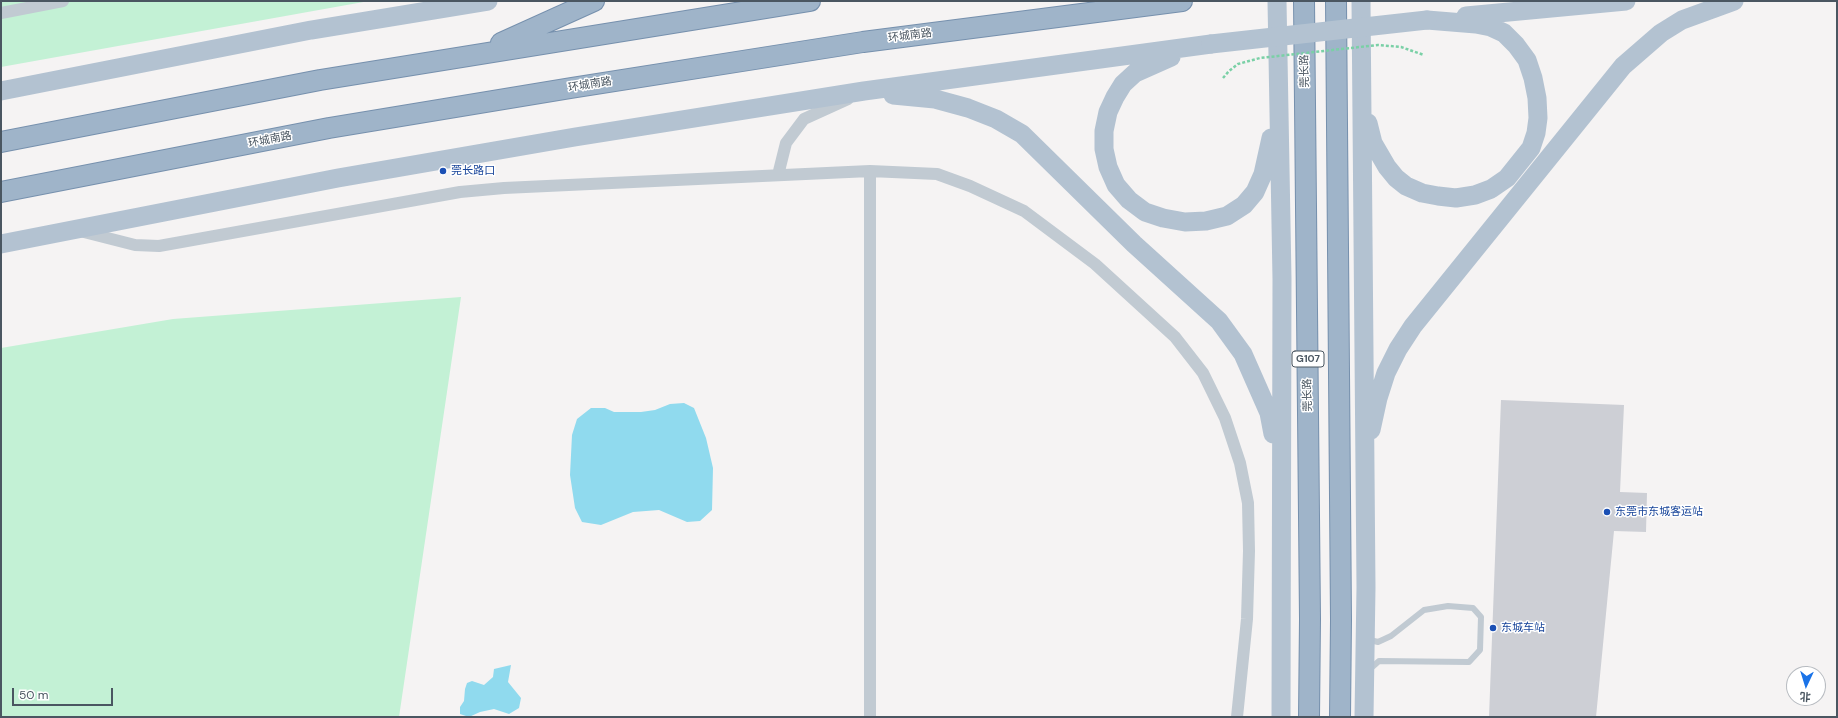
<!DOCTYPE html>
<html>
<head>
<meta charset="utf-8">
<style>
	body { margin:0 }
	#map { position:relative; width:1838px; height:718px; overflow:hidden; background:#f5f3f3; font-family:"DM Sans","Noto Sans SC",sans-serif }
	canvas { display:block }
	.frame { position:absolute; inset:0; border:2px solid #4a5661; pointer-events:none }
	.north { position:absolute; left:1786px; top:666px; width:40px; height:40px; box-sizing:border-box; background:#fff; border:1px solid #b7bbc0; border-radius:50%; rotate:184deg; font-size:11px; font-weight:700; line-height:16px; text-align:center; color:#4a5661 }
	.north::after { content:''; display:block; margin:auto; width:14px; height:18px; background:#1a73e8; clip-path:polygon(50% 0,100% 100%,50% 72%,0 100%) }
	.scale { position:absolute; left:12px; top:688px; width:101px; height:18px; box-sizing:border-box; border:2px solid #4a5661; border-top:0; padding-left:5px; font-size:12px; line-height:14px; white-space:nowrap; color:#4a5661; -webkit-text-stroke:3px #fff; paint-order:stroke }
</style>
</head>
<body>
<div id="map">
<canvas width="1838" height="718"></canvas>
<div class="frame"></div>
<div class="north">北</div>
<div class="scale">50 m</div>
</div>
<script>
const g = document.querySelector('canvas').getContext('2d');
g.lineJoin = 'round';
function paint(path, color) {
  g.fillStyle = color;
  g.fill(path, 'evenodd');
}
function toPath(rows) {
  const path = new Path2D();
  for (const r of rows) {
    path.moveTo(r[0], r[1]);
    for (let i = 2; i < r.length; i += 2) path.lineTo(r[i], r[i + 1]);
  }
  return path;
}
function trace(path, color, width, dash) {
  g.strokeStyle = color;
  g.lineWidth = width;
  g.lineCap = dash ? 'butt' : 'round';
  g.setLineDash(dash || []);
  g.stroke(path);
}
function drawText(font, color, halo, rows, align = 'center') {
  g.font = font + ' "DM Sans","Noto Sans SC",sans-serif';
  g.lineWidth = 3;
  g.setLineDash([]);
  g.textBaseline = 'middle';
  g.strokeStyle = halo;
  g.fillStyle = color;
  for (const [text, x, y, turn = 0] of rows) {
    g.save();
    g.translate(x, y);
    g.rotate((+turn || 0) * Math.PI / 180);
    g.textAlign = isNaN(turn) ? turn : align;
    if (halo) g.strokeText(text, 0, 0);
    g.fillText(text, 0, 0);
    g.restore();
  }
}
const green = toPath([
	[1,1,369,1,1,67],
	[461,297,399,717,1,717,1,348,173,319]
]);
const water = toPath([
	[684,403,694,408,706,438,713,468,712,510,700,521,687,522,659,510,633,512,601,525,582,522,575,508,570,475,572,435,577,419,591,408,605,408,614,412,641,412,655,410,670,404],
	[511,665,508,682,521,698,519,708,509,714,494,709,480,712,469,717,460,714,460,707,464,701,465,689,467,683,472,681,484,685,493,677,494,669]
]);
const building = toPath([
	[1501,400,1624,405,1620,492,1647,493,1646,532,1614,531,1596,717,1489,717]
]);
const service = toPath([
	[1369,637,1370,640,1378,642,1391,636,1424,610,1448,606,1473,608,1481,617,1480,650,1469,662,1379,661,1370,669]
]);
const minor = toPath([
	[1,13,63,1],
	[778,175,786,143,804,119,848,99],
	[80,231,135,245,159,246,460,192,504,188,870,171,937,174,970,186,1024,211,1095,264,1175,337,1203,373,1225,418,1240,463,1248,503,1249,551,1247,619,1237,717],
	[870,717,870,171]
]);
const primary = toPath([
	[1277,1,1282,279,1281,717],
	[1361,1,1366,587,1364,717],
	[1466,16,1626,1],
	[1171,57,1135,73,1123,84,1115,97,1108,112,1104,131,1104,149,1108,167,1116,185,1129,200,1145,212,1163,218,1185,222,1206,221,1227,216,1244,205,1255,192,1263,174,1271,138],
	[1,91,311,30,488,1],
	[893,95,935,99,968,108,996,119,1022,134,1134,244,1219,321,1243,354,1269,413,1273,434],
	[1368,123,1373,143,1387,167,1396,178,1406,186,1422,193,1438,196,1456,198,1475,195,1491,189,1507,178,1531,148,1536,133,1538,118,1537,98,1533,78,1527,60,1516,45,1504,33,1491,27,1476,24,1427,20],
	[1,244,338,178,575,137,864,91,1211,44],
	[1371,430,1378,398,1386,373,1398,349,1413,326,1623,66,1661,33,1682,20,1734,1]
]);
const trunk = toPath([
	[1304,1,1310,619,1309,717],
	[1336,1,1341,620,1340,717],
	[501,43,594,1],
	[1,142,320,80,810,1],
	[1,192,329,128,571,88,863,42,1182,1]
]);
const pathBridge = toPath([
	[1223,78,1229,71,1238,64,1260,58,1378,45,1401,47,1424,55]
]);
const primaryBridge = toPath([
	[1211,44,1427,20]
]);
const markers = [
	[443,171,4,"#1a4fb4"],
	[1607,512,4,"#1a4fb4"],
	[1493,628,4,"#1a4fb4"]
];
const shields = [
	[1308,359,32]
];
const shieldNames = [
	["G107",1308,359]
];
const streetNames = [
	["环城南路",910,36,-7],
	["莞长路",1305,71,-91],
	["环城南路",590,85,-9],
	["环城南路",270,140,-11],
	["莞长路",1308,395,-91]
];
const transitNames = [
	["莞长路口",451,171],
	["东莞市东城客运站",1615,512],
	["东城车站",1501,628]
];
paint(green, '#c3f1d5');
paint(water, '#90daee');
paint(building, '#cdcfd5');
trace(trunk, '#7690ad', 22);
trace(service, '#c1cad2', 6);
trace(minor, '#c1cad2', 12);
trace(primary, '#b3c2d1', 19);
trace(trunk, '#9fb4c9', 20);
trace(pathBridge, '#7ad0a6', 2.5, [3, 2]);
trace(primaryBridge, '#b3c2d1', 19);
for (const [x, y, r, color] of markers) {
  const dot = new Path2D();
  dot.arc(x, y, r, 0, 2 * Math.PI);
  g.fillStyle = color;
  g.fill(dot);
  trace(dot, '#fff', 1.5);
}
for (const [x, y, w] of shields) {
  const box = new Path2D();
  box.roundRect(x - w / 2, y - 8, w, 16, 3);
  g.fillStyle = '#fff';
  g.fill(box);
  trace(box, '#4a5661', 1);
}
drawText('bold 10px', '#4a5661', null, shieldNames);
drawText('11px', '#4a5661', '#fff', streetNames);
drawText('11px', '#164399', '#fff', transitNames, 'left');
</script>
</body>
</html>
